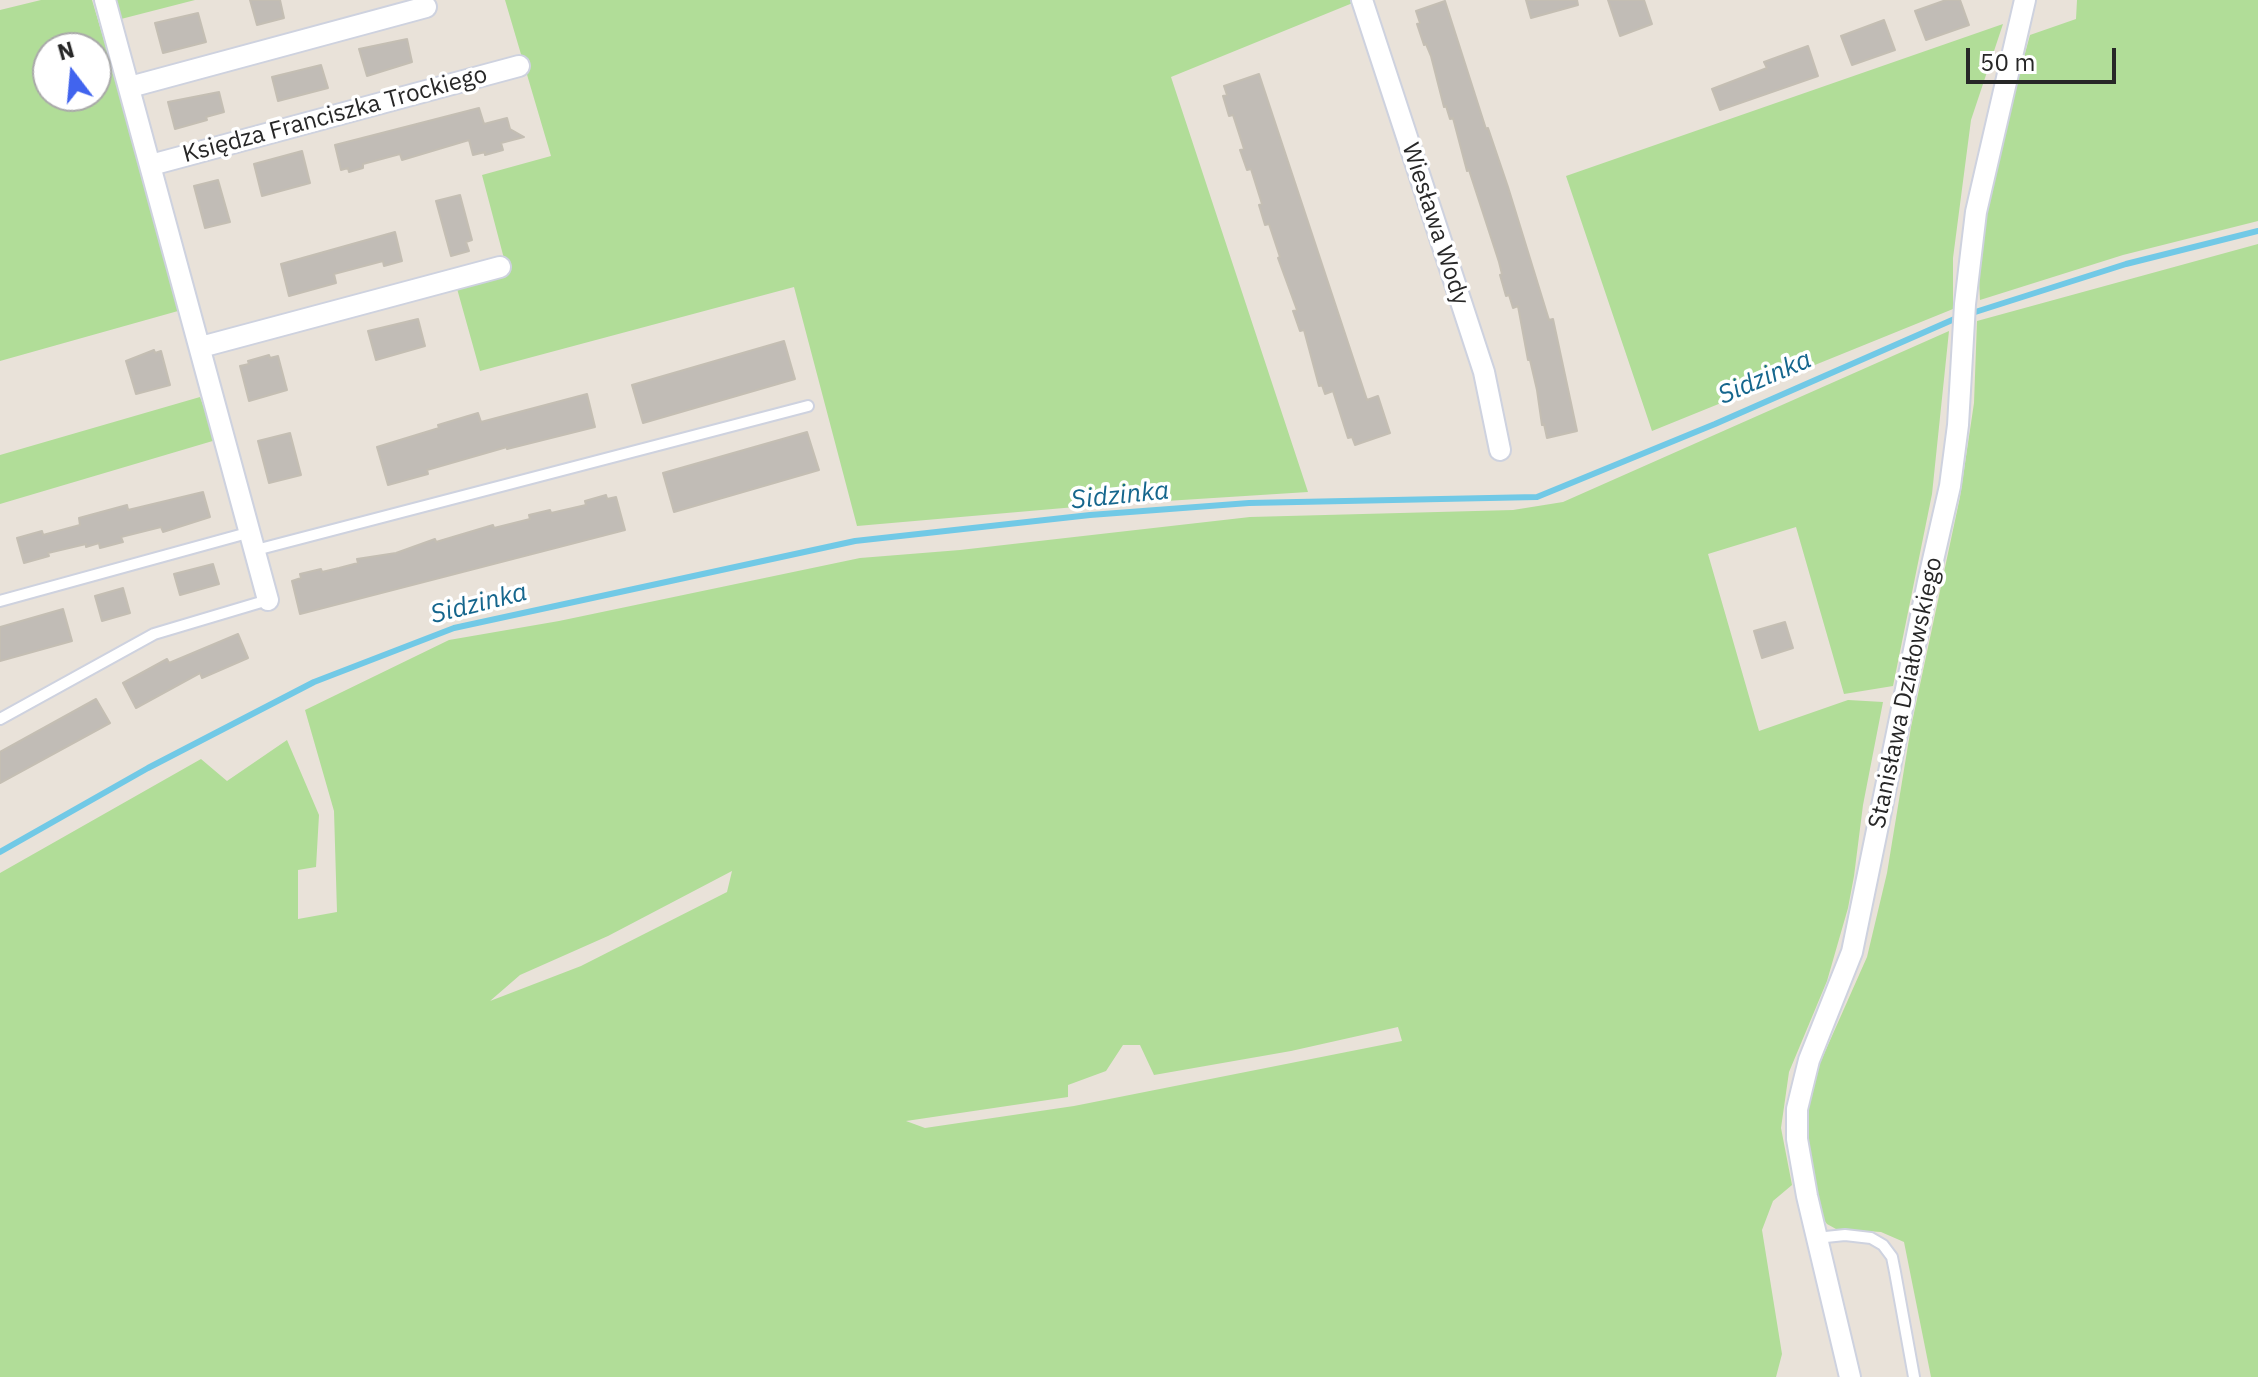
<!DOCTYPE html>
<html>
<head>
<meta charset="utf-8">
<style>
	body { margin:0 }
	#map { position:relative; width:2258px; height:1377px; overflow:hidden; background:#e9e2d9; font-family:"IBM Plex Sans",sans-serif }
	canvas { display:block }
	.north { position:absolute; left:32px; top:32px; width:80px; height:80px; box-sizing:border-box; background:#fff; border:2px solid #a9a9a9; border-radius:50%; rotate:344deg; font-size:22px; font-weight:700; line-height:32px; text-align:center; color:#272727 }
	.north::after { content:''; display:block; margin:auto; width:28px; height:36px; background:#4164ee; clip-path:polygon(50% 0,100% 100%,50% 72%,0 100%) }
	.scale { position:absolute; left:1966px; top:48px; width:150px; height:36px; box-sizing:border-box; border:4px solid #272727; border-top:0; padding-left:10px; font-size:24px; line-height:28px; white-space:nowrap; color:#272727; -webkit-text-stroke:6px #fff; paint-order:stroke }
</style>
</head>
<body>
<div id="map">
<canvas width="2258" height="1377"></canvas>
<div class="north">N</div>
<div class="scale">50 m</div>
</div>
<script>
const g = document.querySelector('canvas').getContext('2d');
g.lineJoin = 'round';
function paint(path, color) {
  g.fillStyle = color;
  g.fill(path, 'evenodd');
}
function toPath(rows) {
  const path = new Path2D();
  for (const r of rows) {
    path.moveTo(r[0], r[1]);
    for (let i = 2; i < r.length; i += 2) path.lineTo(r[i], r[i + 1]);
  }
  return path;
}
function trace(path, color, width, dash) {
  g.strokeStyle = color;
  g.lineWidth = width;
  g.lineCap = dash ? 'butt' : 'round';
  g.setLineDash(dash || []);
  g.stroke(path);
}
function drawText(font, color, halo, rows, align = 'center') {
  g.font = font + ' "IBM Plex Sans",sans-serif';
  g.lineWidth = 7;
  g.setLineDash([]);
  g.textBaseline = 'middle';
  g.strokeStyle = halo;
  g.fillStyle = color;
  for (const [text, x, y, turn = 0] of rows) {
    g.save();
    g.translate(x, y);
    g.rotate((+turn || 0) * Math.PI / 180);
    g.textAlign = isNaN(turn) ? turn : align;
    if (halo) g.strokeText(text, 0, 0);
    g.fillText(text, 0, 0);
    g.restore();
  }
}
const green = toPath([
	[41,0,92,0,119,91,178,311,0,361,0,10],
	[48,48,96,48,96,96,48,96],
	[116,0,195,0,121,19],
	[505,0,1360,0,1171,77,1308,492,1087,506,857,526,794,287,480,371,456,285,507,270,482,175,551,156],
	[2077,0,2258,0,2258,221,2123,255,1980,300,1978,257,1985,183,2015,90,2030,35,2076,19],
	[2003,24,1971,120,1953,258,1953,309,1652,431,1566,176],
	[2258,244,2258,1377,1931,1377,1904,1242,1881,1232,1836,1229,1827,1224,1818,1212,1808,1146,1808,1109,1812,1081,1867,957,1887,873,1911,727,1960,497,1974,403,1977,321],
	[1949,331,1932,494,1893,686,1844,694,1796,527,1708,554,1759,731,1848,700,1883,702,1863,805,1854,876,1848,908,1827,981,1789,1072,1781,1128,1792,1185,1773,1201,1762,1230,1782,1354,1776,1377,0,1377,0,873,201,759,227,781,287,740,319,815,316,867,298,870,298,919,337,912,334,811,305,710,449,640,559,621,860,558,960,550,1250,517,1513,510,1563,502],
	[732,871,727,892,581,966,490,1001,520,975,608,936],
	[1398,1027,1402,1041,1074,1106,925,1128,906,1121,1068,1097,1068,1085,1106,1071,1123,1045,1140,1045,1154,1075,1291,1051],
	[200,397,216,440,0,504,0,455]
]);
const stream = toPath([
	[1969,314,2126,264,2258,231],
	[0,852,148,768,314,682,454,628,855,541,1090,515,1249,503,1537,497,1715,424,1959,317]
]);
const building = toPath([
	[250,0,280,0,284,18,257,25,250,0],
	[1526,0,1577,0,1578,5,1531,18,1526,0],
	[1608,0,1644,0,1652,24,1620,36,1608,0],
	[1946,0,1960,0,1969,25,1926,40,1915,11,1946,0],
	[1445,1,1486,129,1488,128,1508,187,1549,320,1553,319,1577,431,1547,438,1544,424,1542,425,1537,390,1530,360,1528,360,1518,306,1513,308,1509,295,1506,296,1500,275,1502,274,1499,262,1469,170,1467,171,1453,118,1450,119,1446,106,1444,107,1431,56,1426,44,1424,45,1417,24,1420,23,1416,11,1445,1],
	[198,13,206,42,163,53,155,23,198,13],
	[1884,20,1895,50,1852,65,1841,36,1884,20],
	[407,39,412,62,367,76,359,49,407,39],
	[1808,46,1818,76,1720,110,1712,89,1767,68,1764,62,1808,46],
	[321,65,328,88,278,101,272,77,321,65],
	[1259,74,1367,400,1378,396,1390,433,1355,445,1352,437,1348,438,1333,391,1325,394,1322,385,1319,386,1304,330,1300,331,1293,311,1297,310,1278,258,1280,257,1269,224,1265,225,1259,205,1262,204,1251,169,1247,170,1240,150,1244,149,1233,115,1229,116,1223,96,1227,95,1224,86,1259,74],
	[219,92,224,112,206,117,207,120,175,129,168,102,219,92],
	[479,108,484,124,507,118,510,129,524,137,501,143,503,150,485,155,485,152,473,155,469,140,402,160,400,154,363,164,363,168,349,172,348,168,341,170,335,145,479,108],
	[302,151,310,183,262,196,254,164,302,151],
	[218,180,230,222,205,228,194,186,218,180],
	[460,195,472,240,466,242,469,251,451,256,436,201,460,195],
	[395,232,402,261,384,266,383,261,334,274,336,283,289,296,281,264,395,232],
	[418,319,425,346,376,360,368,331,418,319],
	[784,341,795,379,643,423,632,385,784,341],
	[154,350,155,353,161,351,170,385,136,394,126,361,154,350],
	[269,355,270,358,278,356,287,390,249,401,240,366,249,364,248,361,269,355],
	[587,394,595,427,507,449,507,447,427,470,428,474,388,485,377,447,439,428,438,425,478,413,481,422,587,394],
	[807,432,819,470,674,512,663,473,807,432],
	[290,433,301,475,269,483,258,441,290,433],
	[203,492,210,517,163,532,161,527,121,537,123,542,100,548,99,543,86,547,86,544,48,553,49,556,24,563,17,538,42,531,43,535,80,525,79,518,127,505,128,510,203,492],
	[606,495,607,499,616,497,625,530,300,614,292,581,301,578,300,574,321,569,322,572,339,568,358,563,357,559,396,553,435,539,436,542,493,525,494,528,530,519,529,515,550,510,551,513,586,505,585,501,606,495],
	[213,564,219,584,180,595,174,574,213,564],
	[123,588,130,613,102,621,95,596,123,588],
	[63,609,72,641,0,661,0,627,63,609],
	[1785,622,1793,648,1762,658,1754,631,1785,622],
	[238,634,248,658,202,678,200,673,136,708,123,683,167,659,169,663,238,634],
	[96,699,110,723,0,783,0,752,96,699]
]);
const service = toPath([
	[256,550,808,406],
	[0,601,251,532],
	[0,719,154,634,268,600],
	[1816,1238,1845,1235,1871,1238,1883,1245,1892,1257,1895,1272,1914,1377]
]);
const minor = toPath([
	[105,0,268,600],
	[1362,0,1484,372,1500,450],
	[130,87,426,7],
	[151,165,519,66],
	[201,347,500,267],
	[1850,1377,1807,1196,1797,1139,1797,1109,1809,1060,1852,952,1928,582,1950,486,1958,425,1965,304,1976,212,2025,0]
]);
const streetNames = [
	["Księdza Franciszka Trockiego",335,115,-15],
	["Wiesława Wody",1435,224,72],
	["Stanisława Działowskiego",1906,693,-78]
];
const waterNames = [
	["Sidzinka",1765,378,-23],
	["Sidzinka",1120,496,-6],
	["Sidzinka",479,604,-14]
];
paint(green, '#b1dd98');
trace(stream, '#71c9e6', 6);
paint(building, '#c1bcb6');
trace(building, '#c4beb3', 2);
trace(service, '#ced2df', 14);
trace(minor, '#ced2df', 24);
trace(service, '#fff', 10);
trace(minor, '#fff', 20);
drawText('24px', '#272727', '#fff', streetNames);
drawText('italic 26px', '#15668d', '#fff', waterNames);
</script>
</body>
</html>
